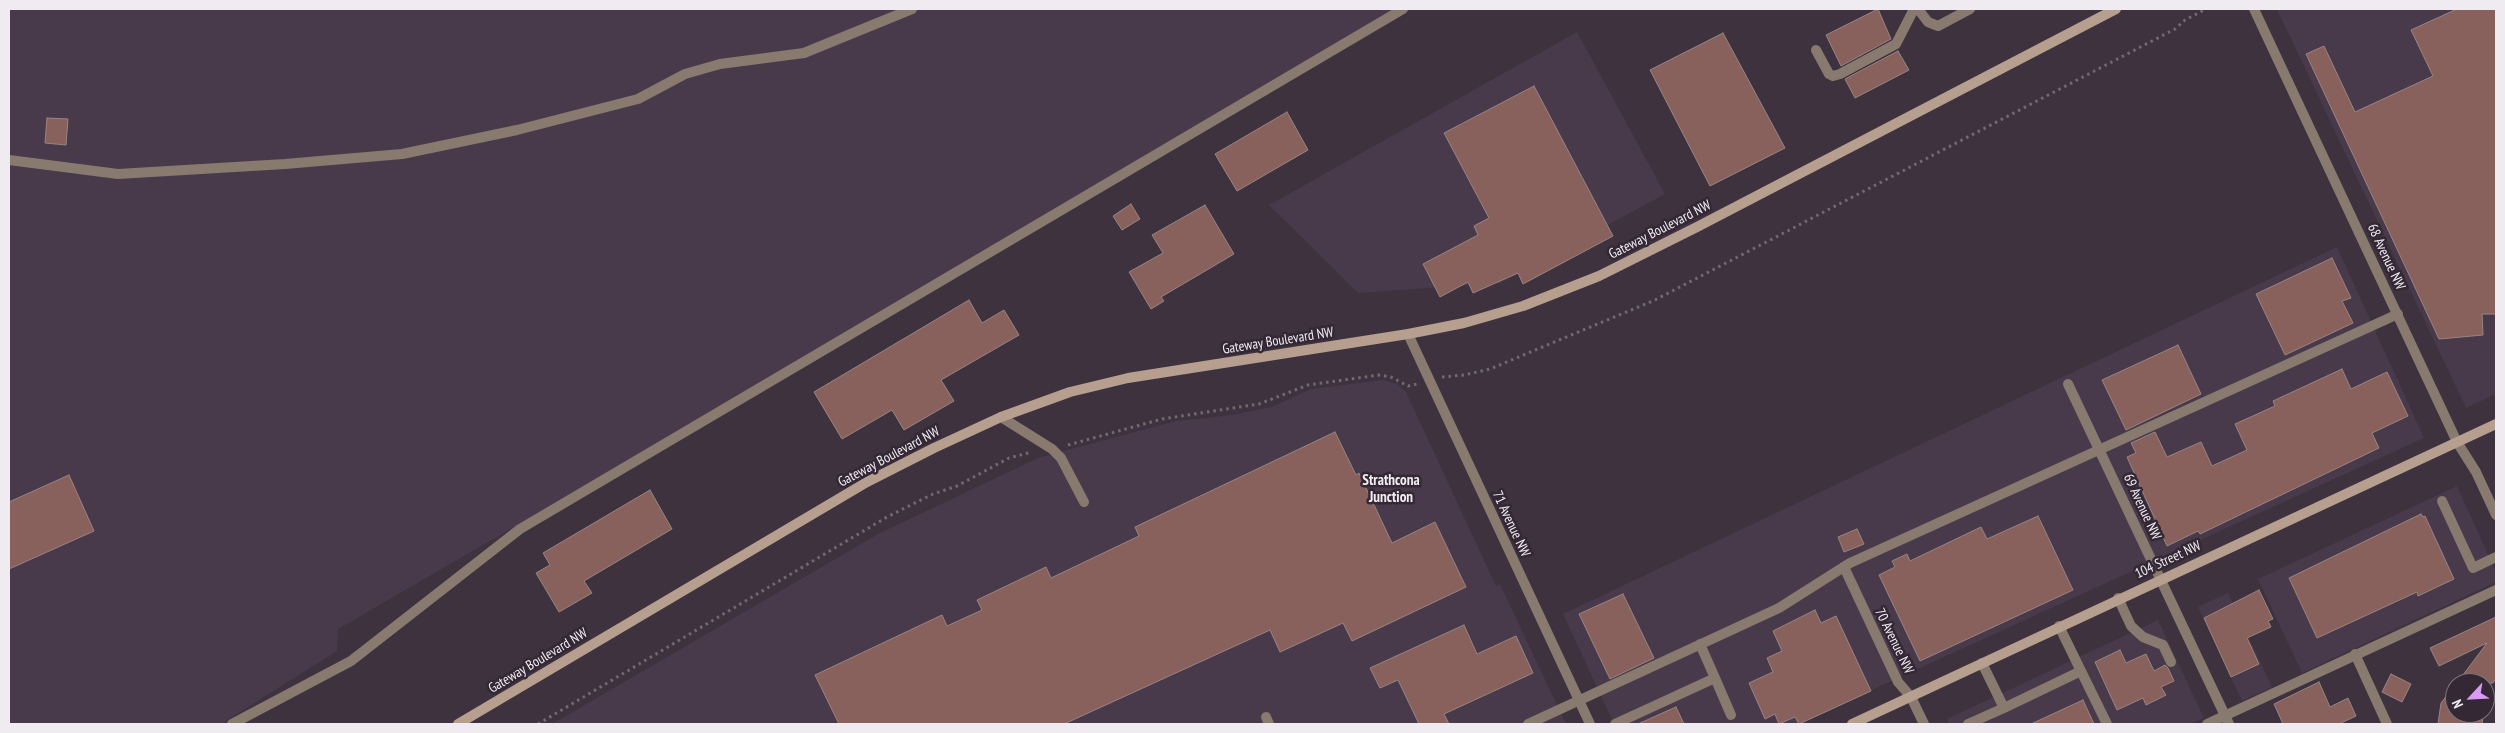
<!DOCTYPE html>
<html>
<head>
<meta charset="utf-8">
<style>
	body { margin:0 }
	#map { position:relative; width:2505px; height:733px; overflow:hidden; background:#3d323e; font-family:"PT Sans Narrow",sans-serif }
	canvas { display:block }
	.frame { position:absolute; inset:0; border:10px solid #f0eaf1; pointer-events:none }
	.north { position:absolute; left:2445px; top:673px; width:50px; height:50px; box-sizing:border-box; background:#332834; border:1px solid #7f7680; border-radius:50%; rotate:245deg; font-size:14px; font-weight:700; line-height:20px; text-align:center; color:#f0eaf1 }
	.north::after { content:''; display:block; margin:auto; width:18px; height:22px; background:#d99af7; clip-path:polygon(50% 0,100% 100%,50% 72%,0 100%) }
</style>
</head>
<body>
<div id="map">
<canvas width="2505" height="733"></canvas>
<div class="frame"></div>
<div class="north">N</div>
</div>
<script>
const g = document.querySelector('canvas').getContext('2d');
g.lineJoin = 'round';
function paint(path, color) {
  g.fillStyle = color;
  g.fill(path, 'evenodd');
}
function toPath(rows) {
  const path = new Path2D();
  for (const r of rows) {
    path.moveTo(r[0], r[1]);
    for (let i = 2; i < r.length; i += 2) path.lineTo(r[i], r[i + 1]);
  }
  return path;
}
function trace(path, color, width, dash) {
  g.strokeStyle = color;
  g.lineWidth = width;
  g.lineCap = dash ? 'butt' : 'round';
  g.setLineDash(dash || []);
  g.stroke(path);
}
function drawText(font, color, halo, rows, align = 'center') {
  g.font = font + ' "PT Sans Narrow",sans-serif';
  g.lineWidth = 5;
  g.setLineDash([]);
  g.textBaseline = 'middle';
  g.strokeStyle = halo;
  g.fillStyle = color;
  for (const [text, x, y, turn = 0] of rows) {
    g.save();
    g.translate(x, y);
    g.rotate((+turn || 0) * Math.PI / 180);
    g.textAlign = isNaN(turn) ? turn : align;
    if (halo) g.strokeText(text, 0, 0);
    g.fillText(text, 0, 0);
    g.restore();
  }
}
const built = toPath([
	[9,9,1408,9,338,629,337,651,221,724,9,724],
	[2277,9,2496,9,2496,394,2466,408],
	[1577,32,1665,194,1501,283,1358,293,1269,205],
	[2337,247,2424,438,1797,724,1614,724,1563,614],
	[1383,380,1397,384,1406,392,1496,586,1500,584,1566,724,552,724,880,533,1038,458,1176,421,1231,415,1272,407,1311,389],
	[2457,486,2496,572,2496,582,2302,673,2258,579],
	[2228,593,2272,687,2242,701,2198,607],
	[2158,620,2204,718,2190,724,1949,724,1947,719]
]);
const building = toPath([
	[1878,9,1891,39,1841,66,1826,35,1878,9],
	[2457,9,2496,9,2496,314,2482,314,2483,335,2439,339,2306,54,2324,46,2355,112,2433,76,2411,30,2457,9],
	[1723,33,1785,148,1710,186,1650,70,1723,33],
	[1898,51,1909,70,1855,98,1845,79,1898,51],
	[1534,86,1613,236,1523,284,1518,273,1473,293,1468,282,1440,297,1423,264,1478,235,1474,226,1489,218,1444,133,1534,86],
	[1287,112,1308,150,1237,191,1215,154,1287,112],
	[47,118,68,119,66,145,45,143,47,118],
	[1131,204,1140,219,1122,230,1113,216,1131,204],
	[1205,205,1234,254,1161,297,1164,301,1151,309,1129,272,1163,253,1152,235,1205,205],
	[2332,258,2351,298,2342,301,2353,323,2285,355,2256,294,2332,258],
	[969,300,982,323,1004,310,1019,335,941,380,954,401,904,430,892,410,842,439,814,392,969,300],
	[2178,345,2201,394,2126,430,2102,380,2178,345],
	[2342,369,2351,389,2387,372,2408,416,2372,433,2379,448,2200,534,2198,531,2167,546,2127,457,2136,453,2131,443,2155,432,2167,457,2201,442,2212,466,2247,450,2235,424,2275,406,2273,401,2342,369],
	[1335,432,1356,475,1359,473,1392,543,1435,522,1466,587,1352,641,1343,623,1280,652,1270,630,1064,724,839,724,815,675,942,615,947,626,982,610,977,600,1046,567,1051,578,1139,536,1135,527,1335,432],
	[69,475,94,531,9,569,9,502,69,475],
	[650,490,672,529,584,581,592,593,559,612,536,573,550,565,543,553,650,490],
	[2421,514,2423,517,2425,516,2454,579,2418,596,2417,592,2317,638,2289,578,2421,514],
	[2038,516,2073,590,1920,661,1879,575,1895,567,1892,561,1907,554,1910,561,1981,527,1987,539,2038,516],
	[1857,529,1864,544,1844,552,1838,537,1857,529],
	[2259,590,2273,619,2268,621,2271,627,2247,638,2259,664,2231,677,2204,618,2259,590],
	[1623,594,1654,658,1610,679,1579,614,1623,594],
	[1815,610,1821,623,1836,616,1871,691,1799,724,1795,717,1779,724,1775,714,1765,719,1749,683,1773,672,1767,658,1782,651,1773,631,1815,610],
	[2496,617,2496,678,2493,683,2457,683,2487,643,2439,666,2430,648,2496,617],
	[1464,625,1477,654,1516,636,1533,673,1444,714,1449,724,1419,724,1398,680,1380,688,1370,668,1464,625],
	[2120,650,2126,663,2146,654,2154,671,2165,665,2168,668,2174,681,2161,687,2166,695,2146,705,2143,698,2117,710,2095,662,2120,650],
	[2391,674,2411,684,2402,702,2382,692,2391,674],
	[2319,682,2330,707,2348,698,2356,716,2339,724,2283,724,2274,704,2319,682],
	[2455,685,2455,713,2483,716,2482,724,2438,724,2441,703,2455,685],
	[2083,700,2094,724,2031,724,2083,700],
	[1676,707,1684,724,1638,724,1676,707]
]);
const path = toPath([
	[1442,377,1464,375,1490,369,1655,300,2175,29,2185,20,2206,9],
	[1068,445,1162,419,1259,404,1308,385,1379,375,1391,377,1408,386,1417,384],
	[538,724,887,517,933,494,957,486,1009,458,1032,452]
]);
const lane = toPath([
	[1918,9,1928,22,1938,26,1970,9],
	[1816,50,1829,74,1833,76,1840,74,1896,44,1914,9],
	[9,160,118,174,285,164,402,154,517,130,638,99,685,74,720,64,804,53,912,9],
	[1001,417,1052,449,1061,458,1084,502],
	[2442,501,2473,568,2496,557],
	[2118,598,2131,626,2143,637,2163,645,2171,662],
	[1700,644,1715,678],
	[2355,654,2387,724],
	[1982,663,2004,708,2081,671,2059,626],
	[2081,671,2107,724],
	[232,724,351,661,520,529,1403,9],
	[1528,724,1779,608,1850,563,2398,314],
	[1615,724,1715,678,1731,715],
	[1968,724,2004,708],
	[2207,724,2496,590]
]);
const street = toPath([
	[2254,9,2457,442,2476,472,2496,515],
	[1408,334,1590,724],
	[2068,384,2229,724],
	[1844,567,1898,682,1911,697,1924,724],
	[1266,717,1269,724]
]);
const secondary = toPath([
	[458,724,867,482,934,448,1001,417,1070,392,1128,378,1408,334,1464,323,1523,306,1599,276,1697,227,2116,9],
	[1852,724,2496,424]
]);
const streetNames = [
	["Gateway Boulevard NW",1660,230,-27],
	["68 Avenue NW",2386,257,65],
	["Gateway Boulevard NW",1278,341,-9],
	["Gateway Boulevard NW",889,457,-28],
	["69 Avenue NW",2142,507,65],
	["71 Avenue NW",1511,524,65],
	["104 Street NW",2168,560,-25],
	["70 Avenue NW",1894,641,64],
	["Gateway Boulevard NW",538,661,-31]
];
const neighbourhoodNames = [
	["Strathcona",1391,481],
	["Junction",1391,498]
];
paint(built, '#493a4b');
paint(building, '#88605c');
trace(building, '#998583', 1);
trace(path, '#736974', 3, [2.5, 4]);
trace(lane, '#887a6f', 10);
trace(street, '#887a6f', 10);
trace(secondary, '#b69f8e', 10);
drawText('14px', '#f0eaf1', '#332834', streetNames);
drawText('bold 15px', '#f0eaf1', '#332834', neighbourhoodNames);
</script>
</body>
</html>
